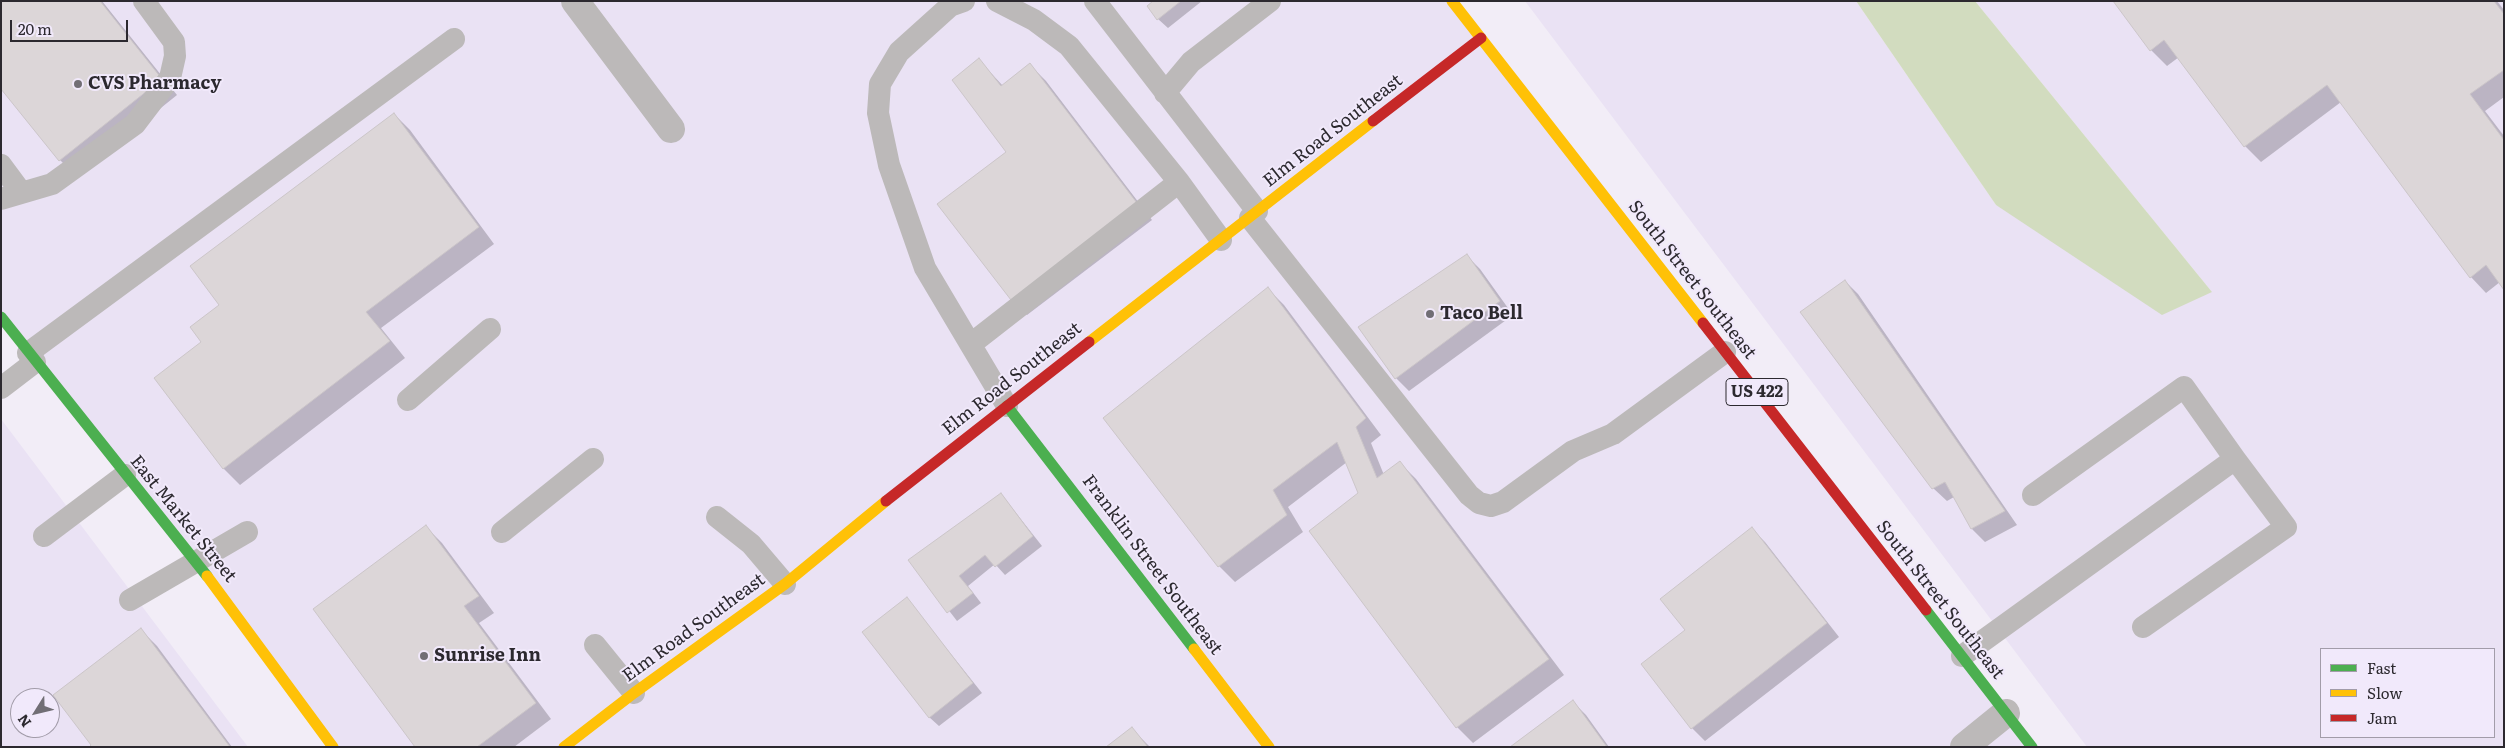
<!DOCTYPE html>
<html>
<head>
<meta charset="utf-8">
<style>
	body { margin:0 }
	#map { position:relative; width:2505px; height:748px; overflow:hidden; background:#f2edf7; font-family:Literata,serif }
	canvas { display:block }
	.frame { position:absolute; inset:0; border:2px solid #2c292f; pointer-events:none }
	.legend { position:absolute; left:2320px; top:648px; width:175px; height:90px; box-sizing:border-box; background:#f1e9fb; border:1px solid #a29ca9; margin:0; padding:6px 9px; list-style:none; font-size:15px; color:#2c292f }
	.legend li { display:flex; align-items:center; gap:10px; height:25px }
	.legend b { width:25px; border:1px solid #a29ca9 }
	.north { position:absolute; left:10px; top:688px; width:50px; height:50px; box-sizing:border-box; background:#f1e9fb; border:1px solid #a29ca9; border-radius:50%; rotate:234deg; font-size:14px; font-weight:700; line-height:20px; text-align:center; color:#2c292f }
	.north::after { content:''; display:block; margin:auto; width:18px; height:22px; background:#716e75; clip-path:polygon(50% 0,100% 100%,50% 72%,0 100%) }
	.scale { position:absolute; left:10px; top:20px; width:118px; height:22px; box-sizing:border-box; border:2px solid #2c292f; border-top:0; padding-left:6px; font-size:15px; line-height:18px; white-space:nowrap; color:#2c292f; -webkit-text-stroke:4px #f1e9fb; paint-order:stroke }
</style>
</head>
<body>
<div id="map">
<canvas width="2505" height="748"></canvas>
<div class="frame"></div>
<ul class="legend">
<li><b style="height:6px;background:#4caf50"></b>Fast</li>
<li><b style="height:6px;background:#ffc107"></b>Slow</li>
<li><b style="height:6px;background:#c62828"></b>Jam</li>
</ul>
<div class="north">N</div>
<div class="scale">20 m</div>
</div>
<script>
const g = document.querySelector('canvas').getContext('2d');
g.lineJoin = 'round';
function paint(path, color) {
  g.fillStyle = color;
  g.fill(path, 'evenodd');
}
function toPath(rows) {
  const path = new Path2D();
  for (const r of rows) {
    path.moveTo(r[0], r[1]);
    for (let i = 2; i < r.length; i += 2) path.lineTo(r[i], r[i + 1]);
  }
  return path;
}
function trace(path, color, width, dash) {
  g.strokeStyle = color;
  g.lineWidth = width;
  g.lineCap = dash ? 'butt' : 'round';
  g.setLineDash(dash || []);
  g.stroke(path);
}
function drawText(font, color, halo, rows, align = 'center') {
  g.font = font + ' Literata,serif';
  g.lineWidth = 4;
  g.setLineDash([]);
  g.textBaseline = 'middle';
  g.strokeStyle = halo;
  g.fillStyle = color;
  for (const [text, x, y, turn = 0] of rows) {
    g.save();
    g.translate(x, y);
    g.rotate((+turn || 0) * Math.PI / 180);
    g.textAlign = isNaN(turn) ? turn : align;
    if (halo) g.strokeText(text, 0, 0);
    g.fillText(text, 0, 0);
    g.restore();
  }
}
const built = toPath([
	[1,1,1452,1,2032,747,333,747,1,317],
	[1525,1,1856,1,1996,205,2212,292,1975,1,2504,1,2504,747,2087,747],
	[2321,649,2494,649,2494,737,2321,737],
	[1,419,248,747,1,747],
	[20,698,50,698,50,728,20,728]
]);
const green = toPath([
	[1856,1,1975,1,2212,292,2162,315,1996,205]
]);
const shadow = toPath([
	[1,1,102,1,177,95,76,176,60,160],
	[1155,1,1202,1,1168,28,1158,19],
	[2115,1,2497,1,2504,10,2504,97,2485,111,2504,136,2504,288,2500,282,2486,293,2471,277,2341,102,2261,162,2245,146,2179,57,2167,66,2151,50],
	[979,60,1003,86,1030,65,1046,81,1152,220,1027,315,1012,299,1008,152],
	[394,114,410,130,494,244,381,328,405,358,240,485,224,469,156,378,203,342,221,306],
	[1467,256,1480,269,1513,315,1409,391,1396,378],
	[1845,281,1858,294,2017,525,1985,542,1972,529,1954,497,1947,501,1933,488],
	[1268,289,1284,305,1381,435,1371,443,1384,475,1400,463,1416,479,1564,675,1473,743,1457,727,1347,462,1288,507,1303,532,1235,582,1219,566],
	[1001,494,1042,546,1005,575,995,564,968,586,981,603,957,621,910,560],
	[426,527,442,543,494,613,479,623,551,719,514,747,417,747],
	[1752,529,1765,542,1839,637,1705,741,1692,728,1686,630],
	[907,599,982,693,939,726,929,717],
	[141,630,157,646,232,747,91,747],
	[1573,702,1586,715,1609,747,1512,747],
	[1132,729,1150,747,1108,747]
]);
const building = toPath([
	[1,1,100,1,162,79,59,161,1,89,1,1],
	[1153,1,1181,1,1157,20,1147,6,1153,1],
	[2113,1,2494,1,2504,14,2504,70,2470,94,2504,140,2504,290,2486,265,2470,278,2327,85,2244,147,2164,40,2150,51,2113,1],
	[979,58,1001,86,1030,63,1137,203,1011,300,937,204,1006,152,952,80,979,58],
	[394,113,479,227,366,312,390,341,223,469,154,378,201,342,190,327,219,305,190,266,394,113],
	[1467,254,1500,301,1395,379,1358,327,1467,254],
	[1845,280,2005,511,1971,529,1945,482,1932,489,1800,312,1845,280],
	[1268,287,1366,418,1356,427,1377,478,1400,461,1549,659,1456,728,1309,531,1358,493,1337,442,1273,490,1287,515,1218,567,1103,418,1268,287],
	[1001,493,1033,536,995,567,985,555,959,576,973,593,947,613,908,560,1001,493],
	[426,525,479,596,464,606,536,703,477,747,415,747,313,609,426,525],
	[1752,527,1827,623,1691,729,1641,664,1685,630,1660,599,1752,527],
	[907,597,973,683,929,718,862,632,907,597],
	[141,628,230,747,89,747,91,745,53,695,141,628],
	[1573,700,1607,747,1510,747,1573,700],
	[1132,727,1148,747,1106,747,1132,727]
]);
const lane = toPath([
	[964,1,950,6,899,52,880,84,878,113,889,165,925,268,1007,406],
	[997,1,1034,20,1069,46,1179,182],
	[1095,1,1257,211],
	[1165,93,1191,62,1270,1],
	[1,165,21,192],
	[1,199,52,184,135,124,170,78,175,56,174,42,144,1],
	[1250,218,1469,495,1479,503,1491,506,1503,502,1573,451,1613,434,1725,352],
	[971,344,1179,182,1221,240],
	[28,353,454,39],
	[1,388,35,362],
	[408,400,490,329],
	[717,517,751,544,785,584],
	[502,532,593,459],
	[44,536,125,475],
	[130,600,247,532],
	[2143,627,2286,527,2235,459],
	[595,645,634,693],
	[1962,656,2235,459,2184,387,2033,495]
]);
const street = toPath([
	[575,1,671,129],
	[1964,747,2006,713]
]);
const fast = toPath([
	[1,317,207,576],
	[1007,406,1194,649],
	[1926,610,2032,747]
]);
const slow = toPath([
	[1452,1,1703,323],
	[1089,342,1373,121],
	[207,576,333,747],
	[1194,649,1269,747],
	[564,747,634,693,785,584,886,501]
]);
const jam = toPath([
	[1373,121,1481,38],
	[1703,323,1926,610],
	[886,501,1089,342]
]);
const markers = [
	[78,84,5,"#716e75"],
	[1430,314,5,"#716e75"],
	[424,656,5,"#716e75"]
];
const shields = [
	[1757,392,62]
];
const shieldNames = [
	["US 422",1757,392]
];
const poiNames = [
	["CVS Pharmacy",88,84],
	["Taco Bell",1440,314],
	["Sunrise Inn",434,656]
];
const streetNames = [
	["Elm Road Southeast",1333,131,-38],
	["South Street Southeast",1692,280,52],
	["Elm Road Southeast",1012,379,-38],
	["East Market Street",183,519,51],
	["Franklin Street Southeast",1152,565,53],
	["South Street Southeast",1940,600,52],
	["Elm Road Southeast",694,628,-36]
];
paint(built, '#eae2f4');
paint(green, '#d2dcbf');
paint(shadow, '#0003');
paint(building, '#dcd6d8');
trace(building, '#ccc6c9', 1);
trace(lane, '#bcb9b9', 22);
trace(street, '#bcb9b9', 28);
trace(fast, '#4caf50', 11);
trace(slow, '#ffc107', 11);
trace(jam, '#c62828', 11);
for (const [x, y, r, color] of markers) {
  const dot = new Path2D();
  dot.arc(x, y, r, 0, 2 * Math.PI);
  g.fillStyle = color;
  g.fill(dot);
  trace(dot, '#f1e9fb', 2);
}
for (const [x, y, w] of shields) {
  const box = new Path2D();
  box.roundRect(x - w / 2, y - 13.5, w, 27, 4);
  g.fillStyle = '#f1e9fb';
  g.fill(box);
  trace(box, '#2c292f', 1);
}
drawText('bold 16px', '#2c292f', null, shieldNames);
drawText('bold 18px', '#2c292f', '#f1e9fb', poiNames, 'left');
drawText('18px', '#2c292f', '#f1e9fb', streetNames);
</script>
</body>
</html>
